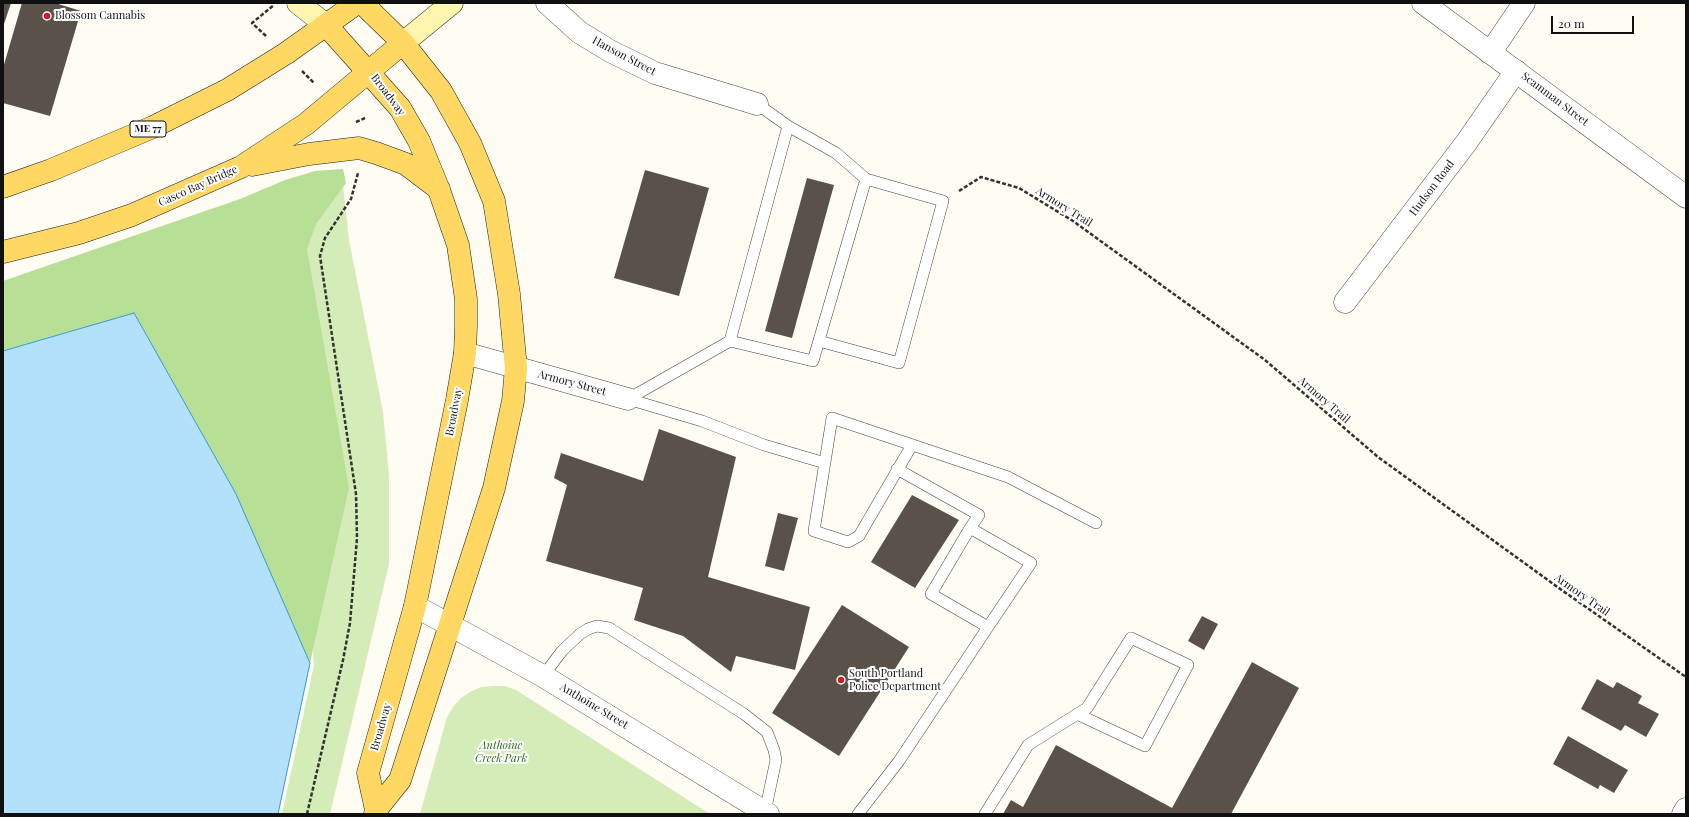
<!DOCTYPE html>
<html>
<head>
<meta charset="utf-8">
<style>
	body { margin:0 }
	#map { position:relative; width:1689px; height:817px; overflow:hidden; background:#fffcf3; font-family:"Playfair Display",serif }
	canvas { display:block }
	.frame { position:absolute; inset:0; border:4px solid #101010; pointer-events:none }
	.scale { position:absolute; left:1551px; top:16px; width:83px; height:18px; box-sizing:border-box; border:2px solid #101010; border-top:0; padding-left:5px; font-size:12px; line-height:14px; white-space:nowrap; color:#101010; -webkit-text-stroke:3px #fff; paint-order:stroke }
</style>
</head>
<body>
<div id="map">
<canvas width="1689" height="817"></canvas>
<div class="frame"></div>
<div class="scale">20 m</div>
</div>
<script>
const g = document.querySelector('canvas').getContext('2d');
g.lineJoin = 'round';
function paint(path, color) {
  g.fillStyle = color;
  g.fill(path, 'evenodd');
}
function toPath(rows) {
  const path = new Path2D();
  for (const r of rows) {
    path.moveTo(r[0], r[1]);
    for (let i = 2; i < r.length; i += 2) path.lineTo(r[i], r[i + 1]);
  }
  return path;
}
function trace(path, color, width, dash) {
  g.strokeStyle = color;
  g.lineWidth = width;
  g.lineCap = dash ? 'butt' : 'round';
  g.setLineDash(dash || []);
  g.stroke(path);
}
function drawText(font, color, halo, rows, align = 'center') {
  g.font = font + ' "Playfair Display",serif';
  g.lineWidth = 4;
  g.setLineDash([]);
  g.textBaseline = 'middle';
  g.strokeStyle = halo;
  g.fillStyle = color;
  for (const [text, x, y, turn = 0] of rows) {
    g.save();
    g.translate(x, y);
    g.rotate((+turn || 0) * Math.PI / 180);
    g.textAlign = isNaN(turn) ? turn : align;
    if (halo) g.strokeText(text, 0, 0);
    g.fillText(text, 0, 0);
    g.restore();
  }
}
const green = toPath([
	[343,185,349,240,383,412,389,475,389,564,330,814,282,814,314,665,284,216],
	[493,686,505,686,516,690,710,814,420,814,447,717,453,707,461,698,470,692,481,687]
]);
const forest = toPath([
	[343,169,346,183,316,224,307,249,349,488,310,663,236,494,134,313,3,351,3,281,240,199,285,180,315,171]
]);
const water = toPath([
	[134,313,236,494,310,663,278,814,3,814,3,351,134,313]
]);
const building = toPath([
	[3,3,11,3,3,27],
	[22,3,55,3,81,11,50,116,3,103,3,68],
	[645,170,709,188,679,296,614,278],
	[807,178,834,185,792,338,765,331],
	[659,429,736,457,708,577,810,607,795,670,736,656,731,672,683,636,634,620,643,588,546,561,567,485,554,478,561,453,643,481],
	[912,495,959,520,915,588,871,562],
	[778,513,798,518,784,571,765,566],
	[842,605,909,647,839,756,772,713],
	[1202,616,1218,624,1204,650,1188,641],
	[1252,662,1299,688,1231,814,1003,814,1011,800,1023,807,1056,745,1172,808],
	[1597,679,1613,688,1617,682,1642,696,1638,703,1659,714,1646,737,1625,725,1621,731,1581,709],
	[1568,736,1628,770,1614,793,1600,785,1598,789,1553,764]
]);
const path = toPath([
	[266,36,252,23,274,5],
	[302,71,314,83],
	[356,122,365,118],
	[959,191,981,177,1019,188,1073,221,1265,360,1378,457,1563,591,1686,677],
	[307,814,343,660,350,623,357,538,356,494,320,256,325,238,351,199,358,173]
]);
const lane = toPath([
	[730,341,813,361,866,179,836,153,788,126],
	[819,341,899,363,943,201,866,179],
	[628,399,730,341,788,126,757,104],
	[628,399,702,421,764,445,825,463],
	[912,445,859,536,848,542,814,531,832,418,1008,477,1096,523],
	[897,469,979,515,970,528],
	[543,676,562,651,580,634,588,629,597,626,609,628,744,714,767,732,774,750,776,760,765,812],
	[858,814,899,761,988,627,1031,563,970,528,931,594,988,627],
	[985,814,1028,745,1087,708,1131,638,1188,665,1145,746,1077,714]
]);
const street = toPath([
	[547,3,579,32,610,51,655,73,757,104],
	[1423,3,1686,197],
	[1490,53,1524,3],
	[1345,302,1466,143,1516,71],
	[465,353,628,399],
	[415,606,543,676,768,814],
	[1683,814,1686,809]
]);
const secondary = toPath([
	[298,3,326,25],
	[403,43,452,3]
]);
const primary = toPath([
	[362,3,403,43,441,91,470,143,494,201,509,294,516,368,513,401,494,488,400,780,376,810,375,814],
	[326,25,400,108,419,141,439,190,458,245,466,299,466,326,465,353,457,400,415,606,368,773,376,810],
	[252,165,309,154,359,148,376,153,406,164,439,189],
	[3,187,51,170,153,127,227,90,285,54,357,3],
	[3,252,79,233,132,215,241,167,306,124,403,43]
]);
const markers = [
	[47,16,4,"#cc1c26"],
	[841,680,4,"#cc1c26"]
];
const shields = [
	[148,129,36]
];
const shieldNames = [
	["ME 77",148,129]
];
const poiNames = [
	["Blossom Cannabis",55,16],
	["South Portland",849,674],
	["Police Department",849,687]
];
const streetNames = [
	["Hanson Street",624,56,28],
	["Broadway",388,95,53],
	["Scamman Street",1555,99,37],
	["Casco Bay Bridge",198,186,-24],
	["Hudson Road",1432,188,-53],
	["Armory Trail",1064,207,32],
	["Armory Street",572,383,15],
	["Armory Trail",1324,400,41],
	["Broadway",454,412,-79],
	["Armory Trail",1582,595,35],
	["Anthoine Street",594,706,31],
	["Broadway",381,727,-74]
];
const parkNames = [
	["Anthoine",501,746],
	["Creek Park",501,759]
];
paint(green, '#d4edb8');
paint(forest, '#b8df96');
paint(water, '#b3e1fb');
trace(water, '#3498d8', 1);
paint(building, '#5a514b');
trace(lane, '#434343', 12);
trace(street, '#434343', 23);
trace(secondary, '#323232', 23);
trace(primary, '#212121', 23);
trace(path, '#323232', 2.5, [4, 2]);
trace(lane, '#fff', 11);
trace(street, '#fff', 22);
trace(secondary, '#fff5ae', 22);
trace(primary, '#ffd863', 22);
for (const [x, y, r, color] of markers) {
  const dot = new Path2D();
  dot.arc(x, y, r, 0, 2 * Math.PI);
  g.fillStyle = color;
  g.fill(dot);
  trace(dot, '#fff', 1.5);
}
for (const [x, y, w] of shields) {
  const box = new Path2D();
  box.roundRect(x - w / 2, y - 8, w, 16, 3);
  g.fillStyle = '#fff';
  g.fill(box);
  trace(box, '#101010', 1);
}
drawText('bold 10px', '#101010', null, shieldNames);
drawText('11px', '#101010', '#fff', poiNames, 'left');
drawText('11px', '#101010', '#fff', streetNames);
drawText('italic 11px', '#2c6e1a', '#fff', parkNames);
</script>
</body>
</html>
